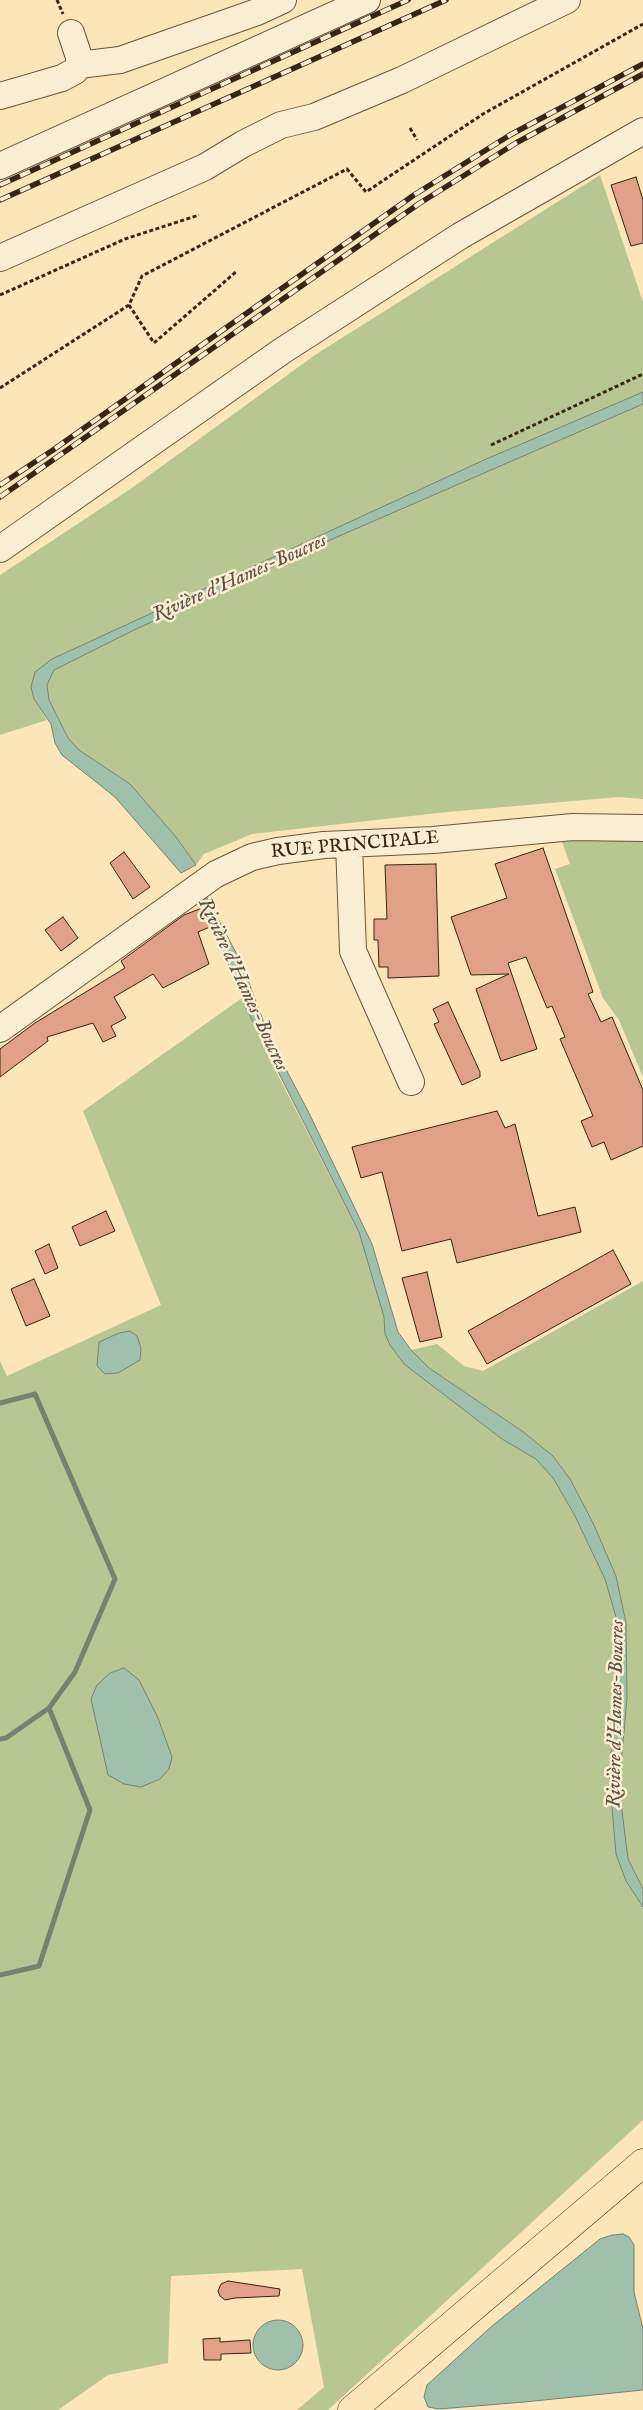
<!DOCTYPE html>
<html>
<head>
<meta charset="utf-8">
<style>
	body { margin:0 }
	canvas { display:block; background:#fbe5b9 }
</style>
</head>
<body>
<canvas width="643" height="2410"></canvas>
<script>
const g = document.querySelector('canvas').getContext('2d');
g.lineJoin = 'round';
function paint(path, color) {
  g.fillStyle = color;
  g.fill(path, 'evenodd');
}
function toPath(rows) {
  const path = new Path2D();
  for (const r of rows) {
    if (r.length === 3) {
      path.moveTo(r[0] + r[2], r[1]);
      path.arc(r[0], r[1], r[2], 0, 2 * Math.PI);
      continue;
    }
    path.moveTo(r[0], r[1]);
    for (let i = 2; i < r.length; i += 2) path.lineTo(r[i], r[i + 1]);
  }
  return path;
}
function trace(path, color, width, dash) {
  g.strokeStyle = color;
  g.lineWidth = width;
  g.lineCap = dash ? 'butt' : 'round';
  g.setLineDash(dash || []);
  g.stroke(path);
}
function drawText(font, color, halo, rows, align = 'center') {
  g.font = font + ' "IM FELL English",serif';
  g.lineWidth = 5;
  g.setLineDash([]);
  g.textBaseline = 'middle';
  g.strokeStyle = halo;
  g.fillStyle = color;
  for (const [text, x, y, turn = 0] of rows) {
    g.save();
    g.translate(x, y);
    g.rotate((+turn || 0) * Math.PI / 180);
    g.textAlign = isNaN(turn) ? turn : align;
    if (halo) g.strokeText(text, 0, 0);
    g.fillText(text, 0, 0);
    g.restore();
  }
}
const green = toPath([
	[600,175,643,302,643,392,484,460,52,659,34,699,47,720,0,735,0,575,129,490,315,355],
	[643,404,643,799,619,797,447,812,252,834,204,854,196,865,176,837,130,784,79,750,68,738,49,700,47,685,54,670,132,631,337,537],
	[561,839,643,840,643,1077,619,1020,603,998,555,869,570,864],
	[242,998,269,1058,359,1232,384,1317,385,1334,390,1345,404,1364,502,1439,536,1459,553,1478,574,1514,605,1579,618,1624,616,1696,609,1773,616,1854,626,1881,643,1907,643,2120,328,2410,297,2410,324,2387,302,2269,171,2276,168,2363,108,2375,58,2410,0,2410,0,1361,7,1376,161,1305,83,1111],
	[643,1281,643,1889,628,1859,619,1787,627,1698,626,1623,616,1576,593,1523,570,1479,553,1456,522,1431,429,1368,411,1350,437,1344,464,1366,483,1371]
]);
const water = toPath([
	[643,392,643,404,337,537,132,631,54,670,47,685,49,700,68,738,79,750,130,784,176,837,196,865,181,873,115,797,62,755,55,743,51,724,34,699,31,687,35,672,52,659,484,460,643,392],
	[207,898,242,964,270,1039,308,1111,372,1244,398,1332,411,1350,429,1368,522,1431,553,1456,570,1479,593,1523,616,1576,626,1623,627,1698,619,1787,628,1859,643,1889,643,1907,626,1881,616,1854,609,1773,616,1696,618,1624,605,1579,574,1514,553,1478,536,1459,502,1439,404,1364,390,1345,385,1334,384,1317,359,1232,244,1004,213,924,198,901,207,898],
	[130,1331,137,1336,141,1348,140,1360,118,1373,105,1374,97,1366,99,1342,119,1333,130,1331],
	[124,1668,139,1680,158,1718,172,1757,169,1769,160,1779,141,1787,124,1784,108,1775,91,1699,97,1685,110,1673,124,1668],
	[623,2234,629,2237,634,2245,634,2292,643,2329,643,2390,524,2402,439,2409,428,2407,424,2397,427,2385,492,2326,600,2239,612,2235,623,2234],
	[278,2345,25]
]);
const stream = toPath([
	[0,1403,35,1394,115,1579,75,1672,49,1708,90,1810,39,1966,0,1975],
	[0,1739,6,1738,49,1708]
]);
const building = toPath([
	[636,177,643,200,643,243,631,246,611,185,636,177],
	[543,848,593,992,588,994,601,1022,612,1017,643,1090,643,1146,611,1160,604,1142,592,1147,581,1121,593,1116,560,1039,565,1037,552,1006,547,1008,526,957,508,963,537,1049,501,1061,476,989,509,974,471,975,451,917,507,898,495,864,543,848],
	[124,852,150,887,133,899,110,863,124,852],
	[436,864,439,976,388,978,388,967,379,967,378,940,374,940,374,919,387,919,385,865,436,864],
	[202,908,210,927,198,932,209,964,163,988,153,974,114,997,126,1018,111,1026,116,1036,103,1042,93,1023,47,1037,48,1041,0,1077,0,1049,35,1023,125,968,121,961,184,915,202,908],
	[63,917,78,938,61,951,45,930,63,917],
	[448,1002,480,1072,480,1077,462,1085,434,1024,439,1022,433,1009,448,1002],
	[497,1111,505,1128,515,1124,538,1216,575,1207,581,1232,457,1263,451,1239,402,1251,382,1172,361,1178,352,1147,497,1111],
	[106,1211,115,1231,80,1246,72,1227,106,1211],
	[49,1244,58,1268,45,1274,35,1251,49,1244],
	[613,1250,631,1284,487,1364,468,1331,613,1250],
	[427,1272,442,1337,420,1342,402,1278,427,1272],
	[34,1279,50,1316,26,1326,11,1289,34,1279],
	[228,2281,280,2289,279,2296,235,2298,225,2300,220,2296,218,2291,221,2284,228,2281],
	[220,2338,220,2342,250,2340,251,2353,221,2354,221,2360,204,2360,203,2339,220,2338]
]);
const path = toPath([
	[57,0,63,14],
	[410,128,417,140],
	[0,295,125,239,199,215],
	[129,305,154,343,237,271],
	[0,388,129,305,142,276,347,169,366,192,483,114,643,24],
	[491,445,643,374]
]);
const minor = toPath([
	[79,65,120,60,257,12,283,0],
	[0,96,62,78,75,71,79,65,79,57,71,33],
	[0,166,367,0],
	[0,258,205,167,243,144,281,125,314,117,402,80,567,0],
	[0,549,282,351,460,236,643,131],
	[349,844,353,951,411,1082],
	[0,1029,216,874,252,857,278,851,324,845,433,840,573,827,643,828]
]);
const major = toPath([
	[352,2410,643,2163]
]);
const rail = toPath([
	[0,185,408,0],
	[0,200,446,0],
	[0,485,53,450,414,195,510,135,643,64],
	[0,497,420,203,516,143,643,74]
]);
const streetNames = [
	["RUE PRINCIPALE",355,846,-5]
];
const waterNames = [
	["Rivière d'Hames-Boucres",240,579,-24],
	["Rivière d'Hames-Boucres",242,985,65],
	["Rivière d'Hames-Boucres",617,1714,-89]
];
paint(green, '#b8c694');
paint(water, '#9fc0ab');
trace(water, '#76826f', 1);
trace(stream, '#76826f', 5);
paint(building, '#e1a088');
trace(building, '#392416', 1);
trace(minor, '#6a543f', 28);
trace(major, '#392416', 29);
trace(path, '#392416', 3, [4, 2.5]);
trace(minor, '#fceed2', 26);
trace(major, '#fbe5b9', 28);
trace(rail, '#392416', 5.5);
trace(rail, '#fceed2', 4, [11]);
drawText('19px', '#392416', '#fceed2', streetNames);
drawText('italic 20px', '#585343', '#fceed2', waterNames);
</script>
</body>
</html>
